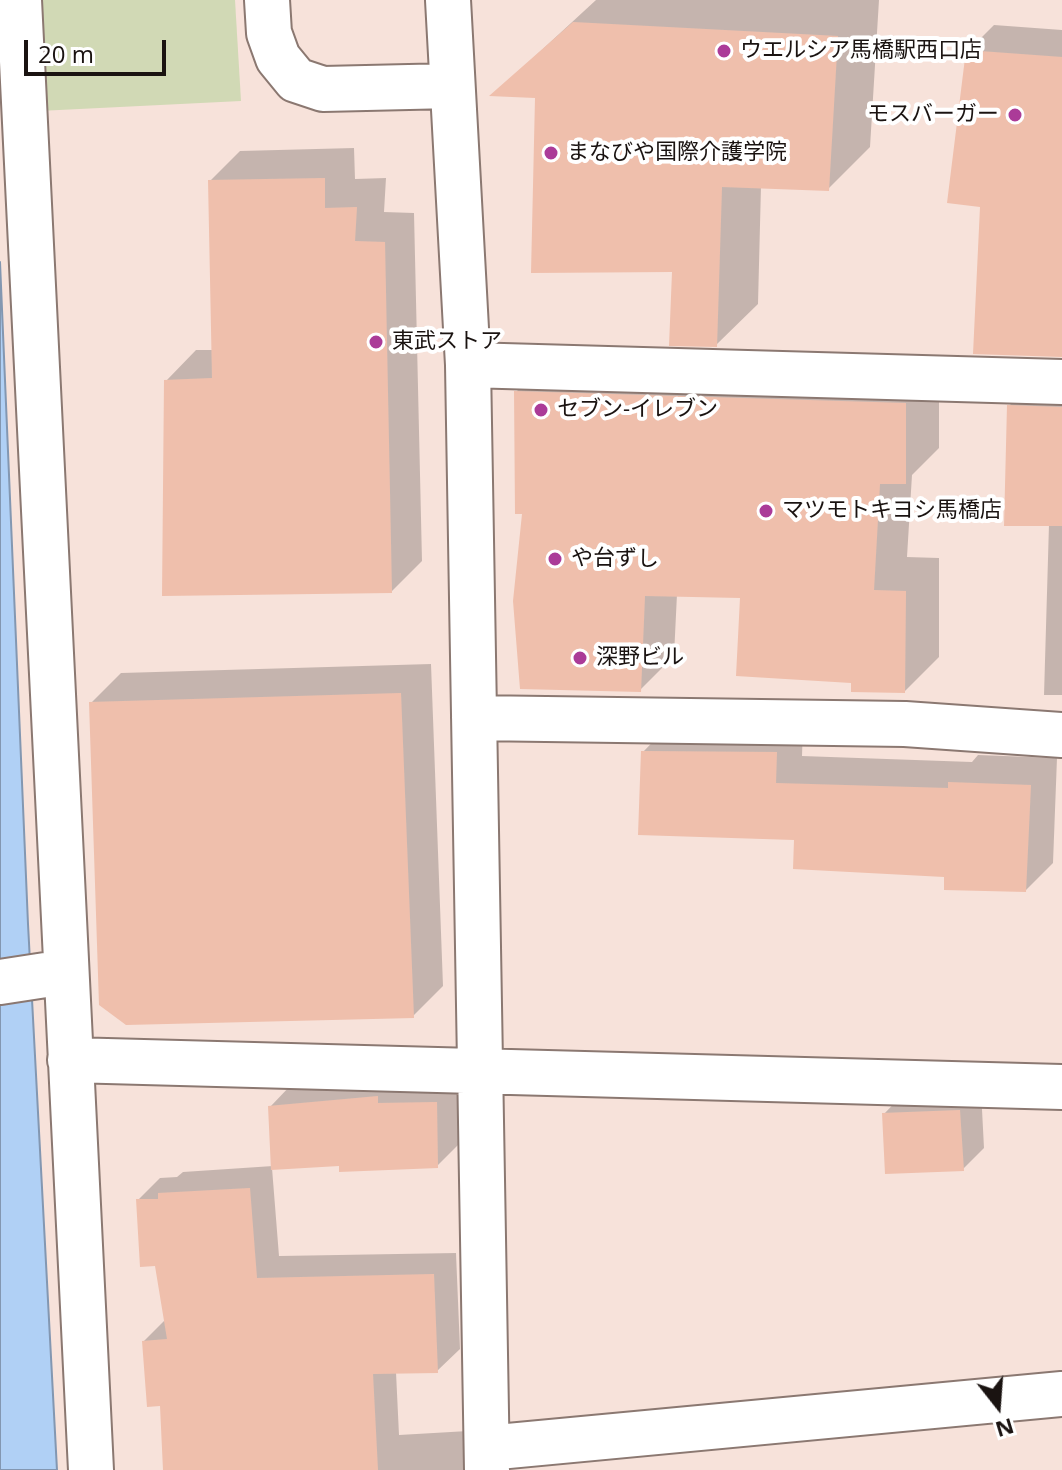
<!DOCTYPE html>
<html>
<head>
<meta charset="utf-8">
<style>
	body { margin:0 }
	#map { position:relative; width:1062px; height:1470px; overflow:hidden; background:#f7e2da; font-family:"Open Sans",sans-serif }
	canvas { display:block }
	.north { position:absolute; left:958px; top:1366px; width:80px; height:80px; -webkit-text-stroke:6px #fff; paint-order:stroke; rotate:163deg; font-size:22px; font-weight:700; line-height:32px; text-align:center; color:#1a1311 }
	.north::after { content:''; display:block; margin:auto; width:28px; height:36px; background:#1a1311; clip-path:polygon(50% 0,100% 100%,50% 72%,0 100%) }
	.scale { position:absolute; left:24px; top:40px; width:142px; height:36px; box-sizing:border-box; border:4px solid #1a1311; border-top:0; padding-left:10px; font-size:24px; line-height:28px; white-space:nowrap; color:#1a1311; -webkit-text-stroke:6px #fff; paint-order:stroke }
</style>
</head>
<body>
<div id="map">
<canvas width="1062" height="1470"></canvas>
<div class="north">N</div>
<div class="scale">20 m</div>
</div>
<script>
const g = document.querySelector('canvas').getContext('2d');
g.lineJoin = 'round';
function paint(path, color) {
  g.fillStyle = color;
  g.fill(path, 'evenodd');
}
function toPath(rows) {
  const path = new Path2D();
  for (const r of rows) {
    path.moveTo(r[0], r[1]);
    for (let i = 2; i < r.length; i += 2) path.lineTo(r[i], r[i + 1]);
  }
  return path;
}
function trace(path, color, width, dash) {
  g.strokeStyle = color;
  g.lineWidth = width;
  g.lineCap = dash ? 'butt' : 'round';
  g.setLineDash(dash || []);
  g.stroke(path);
}
function drawText(font, color, halo, rows, align = 'center') {
  g.font = font + ' "Open Sans","Noto Sans JP",sans-serif';
  g.lineWidth = 8;
  g.setLineDash([]);
  g.textBaseline = 'middle';
  g.strokeStyle = halo;
  g.fillStyle = color;
  for (const [text, x, y, turn = 0] of rows) {
    g.save();
    g.translate(x, y);
    g.rotate((+turn || 0) * Math.PI / 180);
    g.textAlign = isNaN(turn) ? turn : align;
    if (halo) g.strokeText(text, 0, 0);
    g.fillText(text, 0, 0);
    g.restore();
  }
}
const green = toPath([
	[35,0,235,0,241,101,39,111]
]);
const water = toPath([
	[0,262,28,924,57,1470,0,1470,0,262]
]);
const shadow = toPath([
	[596,0,879,0,870,147,828,189,761,186,758,304,716,345,674,270,537,96,494,94],
	[994,25,1062,30,1062,355,982,206,968,51],
	[354,148,355,179,386,178,384,212,414,213,422,561,392,591,166,381,196,350,213,350,210,181,240,151],
	[550,358,939,369,939,448,912,475,907,557,939,558,939,657,905,691,742,596,677,594,674,656,640,690,524,512,516,392],
	[1035,380,1062,380,1062,695,1044,695,1049,524,1009,406],
	[431,664,443,986,413,1016,91,703,121,673],
	[670,724,803,725,802,756,972,762,978,755,1057,758,1053,863,1026,890,946,876,796,838,643,752],
	[457,1082,458,1145,437,1166,341,1164,272,1168,279,1256,456,1253,460,1349,437,1371,396,1372,399,1435,468,1431,469,1470,165,1470,162,1404,144,1341,166,1319,157,1264,138,1200,160,1178,177,1177,183,1172,273,1166,270,1107,291,1085],
	[981,1090,984,1148,963,1169,884,1114,905,1092]
]);
const building = toPath([
	[573,22,838,36,829,191,722,187,717,347,669,346,672,272,531,273,535,98,489,96],
	[966,50,1062,57,1062,357,973,354,980,207,947,203],
	[325,178,325,208,357,207,355,241,385,242,392,593,162,596,164,380,212,378,208,180],
	[514,391,906,403,906,484,880,484,874,590,906,591,905,693,851,692,851,683,736,676,740,598,645,596,641,692,520,689,513,601,522,514,515,514],
	[1007,405,1062,407,1062,526,1004,526],
	[401,693,414,1018,126,1025,99,1005,89,702],
	[641,751,777,752,776,783,948,788,948,782,1031,785,1026,892,944,890,944,877,793,869,794,840,638,835],
	[378,1096,378,1103,437,1102,438,1168,339,1172,339,1166,271,1170,268,1106],
	[960,1110,964,1171,885,1174,882,1113],
	[250,1188,257,1278,434,1274,438,1373,373,1374,378,1470,163,1470,160,1406,147,1407,142,1341,167,1339,155,1266,140,1267,136,1199,158,1199,158,1193]
]);
const minor = toPath([
	[19,0,91,1470],
	[267,0,269,33,278,58,296,80,323,89,452,86],
	[448,0,468,365,487,1470],
	[468,365,1062,382],
	[474,718,905,724,1062,735],
	[0,982,65,972],
	[70,1060,1062,1087],
	[487,1448,1062,1394]
]);
const markers = [
	[724,51,8,"#ab3b98"],
	[1015,115,8,"#ab3b98"],
	[551,153,8,"#ab3b98"],
	[376,342,8,"#ab3b98"],
	[541,410,8,"#ab3b98"],
	[766,511,8,"#ab3b98"],
	[555,559,8,"#ab3b98"],
	[580,658,8,"#ab3b98"]
];
const poiNames = [
	["ウエルシア馬橋駅西口店",740,51],
	["モスバーガー",999,115,"right"],
	["まなびや国際介護学院",567,153],
	["東武ストア",392,342],
	["セブン-イレブン",557,410],
	["マツモトキヨシ馬橋店",782,511],
	["や台ずし",571,559],
	["深野ビル",596,658]
];
paint(green, '#d1d9b5');
paint(water, '#b0d0f5');
trace(water, '#8397b1', 2);
paint(shadow, '#0003');
paint(building, '#efbfac');
trace(minor, '#8b7871', 48);
trace(minor, '#fff', 44);
for (const [x, y, r, color] of markers) {
  const dot = new Path2D();
  dot.arc(x, y, r, 0, 2 * Math.PI);
  g.fillStyle = color;
  g.fill(dot);
  trace(dot, '#fff', 3);
}
drawText('22px', '#1a1311', '#fff', poiNames, 'left');
</script>
</body>
</html>
